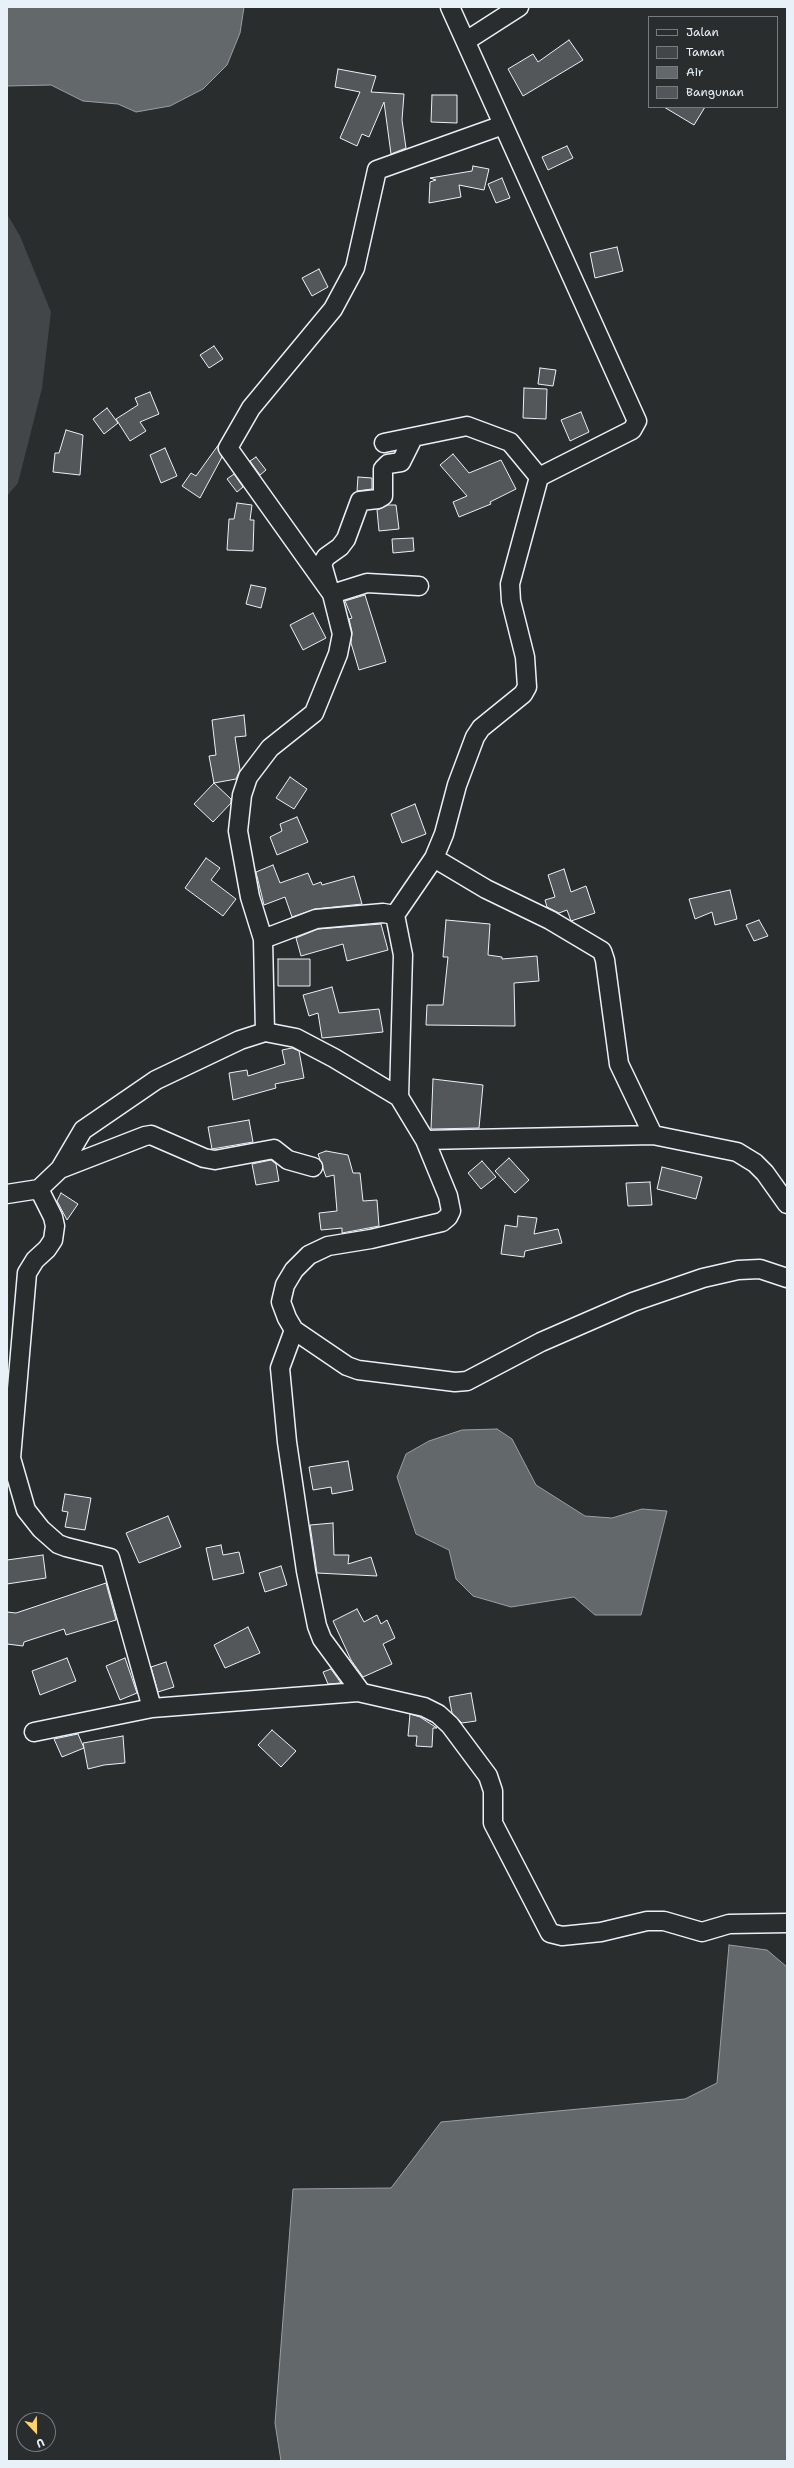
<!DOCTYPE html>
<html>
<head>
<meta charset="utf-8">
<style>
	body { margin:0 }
	#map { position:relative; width:794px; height:2468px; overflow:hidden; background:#2a2d2e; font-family:"Shantell Sans",sans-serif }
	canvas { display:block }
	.frame { position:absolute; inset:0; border:8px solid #e8f1f8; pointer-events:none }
	.legend { position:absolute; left:648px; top:16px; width:130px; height:92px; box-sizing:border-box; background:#2a2d2e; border:1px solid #767b7f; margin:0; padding:5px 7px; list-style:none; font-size:12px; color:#e8f1f8 }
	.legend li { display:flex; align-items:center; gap:8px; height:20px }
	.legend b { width:20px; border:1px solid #767b7f }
	.north { position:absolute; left:16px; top:2412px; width:40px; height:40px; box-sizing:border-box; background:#2a2d2e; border:1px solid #767b7f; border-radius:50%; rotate:158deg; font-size:11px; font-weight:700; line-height:16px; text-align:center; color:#e8f1f8 }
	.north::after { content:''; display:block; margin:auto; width:14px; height:18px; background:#ffd166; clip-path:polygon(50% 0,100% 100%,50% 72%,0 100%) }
</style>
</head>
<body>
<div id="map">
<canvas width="794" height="2468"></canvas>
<div class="frame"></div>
<ul class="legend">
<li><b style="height:5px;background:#2a2d2e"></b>Jalan</li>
<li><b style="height:11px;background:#424648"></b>Taman</li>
<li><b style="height:11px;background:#63686b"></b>Air</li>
<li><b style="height:11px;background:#535759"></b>Bangunan</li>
</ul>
<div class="north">U</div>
</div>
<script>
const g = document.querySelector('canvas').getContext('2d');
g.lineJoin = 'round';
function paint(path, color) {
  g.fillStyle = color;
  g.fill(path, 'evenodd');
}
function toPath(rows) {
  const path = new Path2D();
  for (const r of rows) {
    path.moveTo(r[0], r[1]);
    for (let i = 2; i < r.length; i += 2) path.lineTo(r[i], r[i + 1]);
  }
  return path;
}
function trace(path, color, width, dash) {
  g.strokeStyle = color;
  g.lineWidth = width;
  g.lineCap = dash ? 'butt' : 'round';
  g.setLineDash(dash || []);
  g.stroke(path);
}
const green = toPath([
	[7,214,20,236,51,312,42,388,18,483,7,496]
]);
const water = toPath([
	[7,7,244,7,240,33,227,65,203,89,170,106,136,112,118,104,83,101,51,85,7,86,7,7],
	[497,1429,512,1439,536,1485,585,1516,612,1518,642,1509,667,1511,641,1615,595,1615,574,1597,511,1607,473,1596,456,1579,449,1550,416,1534,397,1477,406,1454,429,1441,462,1430,497,1429],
	[729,1945,767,1950,787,1967,787,2461,281,2461,275,2423,293,2189,391,2188,441,2122,685,2099,717,2083,729,1945]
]);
const building = toPath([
	[569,40,583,60,523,96,508,69,533,54,538,62,569,40],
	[338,69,376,76,371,92,404,94,402,120,406,148,391,154,384,102,369,137,362,134,357,146,340,138,360,92,335,87,338,69],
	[432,95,457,95,457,123,431,122,432,95],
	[664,107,705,107,694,125,664,107],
	[567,146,573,158,548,170,542,157,567,146],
	[473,166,489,169,484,190,459,185,461,197,429,203,430,182,436,180,430,178,472,171,473,166],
	[502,178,510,198,496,203,488,184,502,178],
	[617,247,623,271,595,278,590,253,617,247],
	[319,269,328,287,312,296,302,278,319,269],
	[214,346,223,359,209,368,200,355,214,346],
	[540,368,556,370,553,386,538,384,540,368],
	[524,388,547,389,546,419,523,418,524,388],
	[150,392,159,414,140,422,146,431,130,441,116,419,138,405,135,398,150,392],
	[107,408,118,423,104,434,93,419,107,408],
	[581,412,589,432,570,441,561,420,581,412],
	[66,430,83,435,80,475,53,472,55,453,59,453,66,430],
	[219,444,218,449,222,457,200,498,182,486,191,473,196,476,219,444],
	[165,448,177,476,161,483,150,455,165,448],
	[453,454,469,473,501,460,516,489,490,502,491,504,459,517,453,502,467,496,440,465,453,454],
	[256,457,266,470,260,475,250,461,256,457],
	[234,474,243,487,237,492,227,479,234,474],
	[358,477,372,478,372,489,357,491,358,477],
	[237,503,252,505,250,520,254,520,253,551,227,550,229,519,234,519,237,503],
	[388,505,396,505,399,529,379,531,377,510,388,505],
	[413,538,414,551,393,553,392,539,413,538],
	[251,585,266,588,261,608,246,604,251,585],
	[365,595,386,662,359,670,351,643,352,632,349,619,352,618,345,601,365,595],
	[313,613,326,638,303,650,290,625,313,613],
	[244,715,246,736,235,737,240,770,236,779,214,783,209,756,216,755,212,720,244,715],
	[290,777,307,789,294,809,276,798,290,777],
	[214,783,231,799,231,803,213,822,194,804,214,783],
	[415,804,426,834,402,843,391,814,415,804],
	[297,817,308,842,277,855,270,837,282,831,280,824,297,817],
	[206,858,220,868,211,880,236,899,223,916,185,888,206,858],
	[273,865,280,883,308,873,313,885,321,882,322,885,354,876,362,904,315,909,292,917,285,897,264,905,256,872,273,865],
	[564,869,571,892,586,886,595,913,571,921,567,910,559,913,547,907,545,900,555,897,548,875,564,869],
	[730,890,737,919,715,925,712,912,695,919,689,899,730,890],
	[446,920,490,924,488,955,502,957,502,959,537,956,539,981,514,983,515,1026,426,1025,427,1005,443,1005,448,957,443,957,446,920],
	[759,920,768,936,754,941,746,925,759,920],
	[381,924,388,950,347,961,343,944,301,956,296,938,318,929,381,924],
	[278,959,310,959,310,986,278,986,278,959],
	[332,987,339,1013,379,1009,383,1032,322,1038,318,1013,309,1016,303,995,332,987],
	[292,1048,299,1051,304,1078,275,1084,276,1088,233,1100,229,1073,247,1070,248,1076,285,1064,282,1050,292,1048],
	[433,1079,483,1085,479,1128,431,1129,433,1079],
	[249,1120,253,1142,212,1149,208,1127,249,1120],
	[326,1151,348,1155,353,1173,360,1173,363,1201,377,1200,379,1226,342,1233,342,1228,321,1230,319,1213,337,1211,334,1175,326,1177,318,1154,326,1151],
	[509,1158,529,1180,515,1193,495,1171,509,1158],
	[271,1160,276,1164,279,1181,256,1185,252,1164,271,1160],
	[482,1161,496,1177,481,1189,468,1173,482,1161],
	[662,1167,702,1177,696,1199,657,1189,662,1167],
	[650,1182,652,1205,628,1206,626,1183,650,1182],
	[61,1193,78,1204,67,1220,57,1201,61,1193],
	[518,1216,537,1218,534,1234,558,1229,562,1243,525,1251,524,1257,501,1254,505,1225,517,1227,518,1216],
	[348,1461,353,1490,332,1494,331,1487,313,1490,309,1467,348,1461],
	[65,1494,91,1498,85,1530,65,1527,68,1512,62,1511,65,1494],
	[168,1516,181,1547,139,1563,126,1533,168,1516],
	[333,1523,334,1555,349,1555,348,1564,371,1557,377,1576,317,1573,310,1525,333,1523],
	[221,1545,223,1555,239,1552,244,1573,213,1580,206,1548,221,1545],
	[43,1555,46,1578,7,1584,7,1560,43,1555],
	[281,1566,287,1585,265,1592,259,1573,281,1566],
	[106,1583,116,1620,66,1635,64,1629,24,1642,23,1646,7,1644,7,1612,16,1613,106,1583],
	[357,1609,364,1622,377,1615,381,1624,387,1620,395,1638,383,1644,392,1664,363,1677,351,1660,333,1621,357,1609],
	[248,1627,260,1653,225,1668,214,1645,248,1627],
	[67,1658,76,1681,40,1695,32,1671,67,1658],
	[125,1658,137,1693,120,1700,106,1666,125,1658],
	[166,1662,174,1687,158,1692,151,1667,166,1662],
	[331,1669,341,1683,328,1684,323,1672,331,1669],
	[471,1693,476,1721,462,1723,452,1713,449,1697,471,1693],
	[410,1714,420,1717,437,1728,433,1728,432,1747,416,1746,417,1736,408,1736,410,1714],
	[272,1730,296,1751,281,1767,258,1745,272,1730],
	[78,1734,84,1748,62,1757,54,1739,78,1734],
	[123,1736,125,1763,104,1765,88,1769,83,1743,123,1736]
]);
const minor = toPath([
	[450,7,637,421,632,430,539,477,510,584,511,601,525,657,527,687,523,694,481,728,475,737,457,785,444,834,434,858,395,915,403,955,399,1097,425,1140,448,1196,451,1211,448,1217,442,1222,371,1239,328,1246,309,1255,294,1270,285,1285,281,1302,287,1318,294,1330,347,1366,358,1370,455,1382,467,1381,541,1342,633,1302,703,1278,738,1270,760,1269,787,1278],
	[466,41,519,7],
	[384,443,467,426,510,442,539,477],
	[328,585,322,564,326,557,340,547,346,539,360,501,378,499,383,496,383,469,388,464,401,462,413,438],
	[332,594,228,448,251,408,333,309,355,268,377,170,503,125],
	[434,858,486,889,550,920,602,951,605,960,619,1064,653,1135],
	[263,939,316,919,383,913,395,915],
	[265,1032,263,939,250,897,238,831,242,795,248,777,270,748,314,713,338,654,342,634,332,594,367,583,419,586],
	[425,1140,653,1135,737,1152,755,1163,765,1173,787,1204],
	[60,1169,145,1136,151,1135,204,1158,215,1160,274,1149,288,1160,313,1167],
	[39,1189,53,1217,55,1226,53,1240,47,1249,35,1260,27,1273,11,1458,26,1510,41,1529,58,1544,66,1547,110,1558,152,1708],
	[7,1194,39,1189,60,1169,83,1130,156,1080,240,1040,265,1032,296,1038,334,1058,399,1097],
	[294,1330,280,1368,287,1442,306,1571,317,1626,322,1639,361,1692],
	[34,1732,152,1708,358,1692,424,1707,438,1714,450,1725,488,1776,493,1791,493,1823,550,1933,562,1936,601,1932,647,1921,664,1921,702,1932,729,1924,787,1923]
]);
paint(green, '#424648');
paint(water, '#63686b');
trace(water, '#989fa3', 1);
paint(building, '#535759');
trace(building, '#e8f1f8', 1);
trace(minor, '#e8f1f8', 21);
trace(minor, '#2a2d2e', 18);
</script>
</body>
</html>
